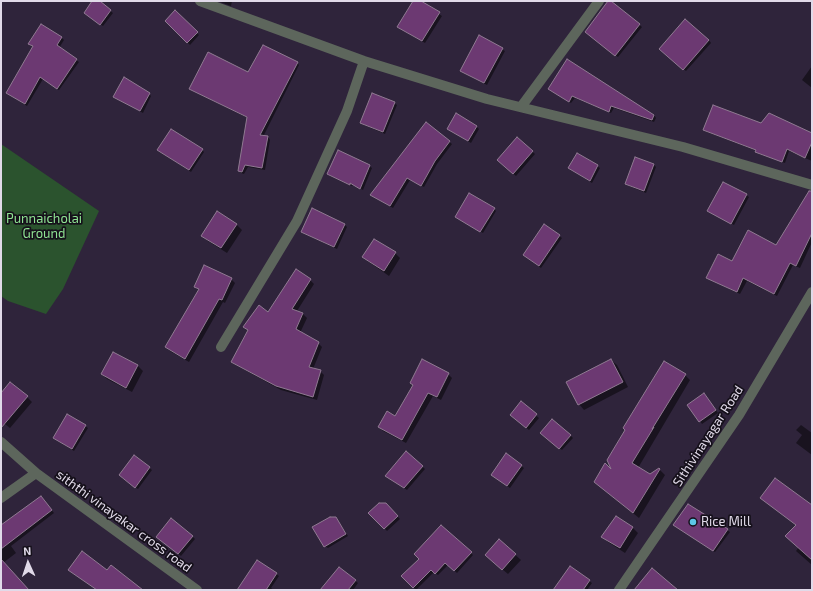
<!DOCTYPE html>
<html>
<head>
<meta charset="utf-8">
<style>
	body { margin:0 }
	#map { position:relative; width:813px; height:591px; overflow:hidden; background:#2f243b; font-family:"Exo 2",sans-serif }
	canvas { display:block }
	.frame { position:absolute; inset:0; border:2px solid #e1dae9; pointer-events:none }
	.north { position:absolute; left:8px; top:543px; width:40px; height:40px; -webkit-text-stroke:3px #15101a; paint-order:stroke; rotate:357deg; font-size:11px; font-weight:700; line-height:16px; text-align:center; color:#e1dae9 }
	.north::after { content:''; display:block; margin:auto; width:14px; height:18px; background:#e1dae9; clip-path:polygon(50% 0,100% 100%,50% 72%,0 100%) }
</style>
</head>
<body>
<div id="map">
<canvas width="813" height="591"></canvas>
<div class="frame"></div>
<div class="north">N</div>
</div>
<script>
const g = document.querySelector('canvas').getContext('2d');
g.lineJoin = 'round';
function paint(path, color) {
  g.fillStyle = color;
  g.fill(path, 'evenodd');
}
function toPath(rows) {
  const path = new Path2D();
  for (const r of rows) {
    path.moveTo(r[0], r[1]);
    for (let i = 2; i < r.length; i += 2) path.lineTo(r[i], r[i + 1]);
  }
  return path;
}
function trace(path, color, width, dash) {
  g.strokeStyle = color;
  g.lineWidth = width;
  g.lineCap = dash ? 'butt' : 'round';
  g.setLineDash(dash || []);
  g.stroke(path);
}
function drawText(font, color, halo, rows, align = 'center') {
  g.font = font + ' "Exo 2",sans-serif';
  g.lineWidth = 3.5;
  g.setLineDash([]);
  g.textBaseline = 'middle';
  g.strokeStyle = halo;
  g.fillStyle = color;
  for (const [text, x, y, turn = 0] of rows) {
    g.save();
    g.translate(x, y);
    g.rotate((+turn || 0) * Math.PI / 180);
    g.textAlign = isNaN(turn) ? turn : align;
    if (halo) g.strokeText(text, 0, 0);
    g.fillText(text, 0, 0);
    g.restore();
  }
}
const green = toPath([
	[1,144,99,211,63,289,46,314,8,301,1,296]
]);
const shadow = toPath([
	[94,1,98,1,113,13,103,26,87,15],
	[217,1,232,1,231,6],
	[414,1,419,1,442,16,425,43,401,29],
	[609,1,642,27,618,57,588,34],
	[175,12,199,35,190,45,166,21],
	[41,25,62,38,64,40,59,48,79,62,59,90,43,79,27,106,7,93,34,47,29,44],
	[479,37,505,51,487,85,464,73],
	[709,40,711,43,686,71,663,51],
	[297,63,299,65,263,137,268,137,270,140,265,170,248,167,244,174,241,173,239,170,248,118,193,91,249,74],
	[812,66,812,88,802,80],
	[552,91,654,115,656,118,654,122,614,108,611,113,575,98,571,103],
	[149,94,151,96,143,113,114,97],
	[394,103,397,105,385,134,364,125,361,123],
	[426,124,452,144,437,164,424,187,410,180,393,208,374,197],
	[761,124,812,134,812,161,789,151,785,163,759,154,757,151,707,132,705,129],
	[476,126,479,129,471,143,448,129],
	[517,138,535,154,516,176,501,163],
	[202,150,204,152,191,172,161,152],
	[577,154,600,168,592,183,569,168],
	[654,165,656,167,646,193,629,186,626,184],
	[369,166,372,168,363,190,353,184,352,186,330,176,328,174],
	[746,195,749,197,734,225,709,211],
	[812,201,812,242,800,268,793,265,777,296,747,281,740,294,711,280,708,277,733,262,776,246],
	[313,209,345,225,347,227,337,249,305,234,302,232],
	[494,209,496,211,483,233,456,217],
	[236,224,242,230,227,253,208,241,202,236],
	[545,226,562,238,541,268,526,257],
	[395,253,400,258,389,276,369,262,363,257],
	[231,279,235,283,225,303,223,302,189,362,170,351,166,347,199,290,195,287],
	[310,280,314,284,297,311,303,314,307,318,300,333,318,343,322,347,313,369,320,371,324,375,317,400,281,390,236,365,232,362,249,331,244,327,269,313],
	[113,353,138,366,143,371,132,392,107,379,102,374],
	[611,360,617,365,628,387,584,410,579,404],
	[448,374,452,378,441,400,433,396,406,443,383,431,379,426,395,417,414,386,411,383],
	[685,375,690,380,638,468,650,476,659,469,665,475,639,518,595,482,614,473],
	[1,395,27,397,32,402,10,428,1,421],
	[706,397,718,413,702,424,700,421],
	[521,403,539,418,529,430,514,417],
	[801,425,812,433,812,455,796,443,802,435,796,430],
	[85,426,88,428,74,451,54,438],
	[544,435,570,435,573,438,562,450],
	[406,452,425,469,407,490,386,476],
	[506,455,524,468,510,488,495,477],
	[134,457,152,470,138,489,122,478],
	[43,500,54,513,11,546,16,553,3,563,28,590,1,590,1,527],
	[385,504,400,519,387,531,370,513],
	[689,505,730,532,715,552,677,527],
	[336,518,348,536,328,548,325,546],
	[441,526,473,555,457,573,448,565,438,575,434,572,416,590,402,576,420,559],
	[632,527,638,533,625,553,608,542,603,537],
	[812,529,812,565,796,551],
	[193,537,195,539,181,556,159,539],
	[499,540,521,560,508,574,491,560],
	[258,561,279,576,271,588,274,590,238,590],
	[339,568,358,583,353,590,322,590],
	[571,568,592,583,587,590,566,590]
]);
const building = toPath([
	[92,1,100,1,111,10,100,25,84,13,92,1],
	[413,1,421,1,440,12,422,41,397,27,413,1],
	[608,1,611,1,640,24,615,56,585,32,608,1],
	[175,10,198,32,187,43,165,21,175,10],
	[685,19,709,40,683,70,659,49,685,19],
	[41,24,62,37,57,45,77,59,57,89,40,77,25,104,6,93,33,46,28,44,41,24],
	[479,35,503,48,484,83,460,71,479,35],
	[263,45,298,62,260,135,268,136,262,168,245,165,242,172,238,171,247,117,189,89,208,52,248,72,263,45],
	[567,59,654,115,652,120,611,106,609,112,572,96,569,102,548,89,567,59],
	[124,77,150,93,140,111,113,97,124,77],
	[372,93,395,102,383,132,360,123,372,93],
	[713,105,761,123,769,113,812,133,812,142,805,158,787,149,782,162,755,152,756,150,703,130,713,105],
	[456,113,477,126,468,141,447,129,456,113],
	[426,122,450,141,435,161,421,186,407,178,390,206,370,195,426,122],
	[171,129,203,149,189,170,157,150,171,129],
	[517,137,533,151,513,174,497,160,517,137],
	[338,150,370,165,360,189,350,183,350,185,327,174,338,150],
	[577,153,598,165,590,181,568,168,577,153],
	[635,157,654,164,644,191,625,184,635,157],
	[723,182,747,194,731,224,707,211,723,182],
	[809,191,812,191,812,233,796,266,790,263,774,294,743,278,737,292,706,278,718,254,732,261,748,230,776,245,809,191],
	[469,193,495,208,480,232,455,217,469,193],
	[312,208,345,224,334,247,301,232,312,208],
	[217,211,237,224,221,248,201,236,217,211],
	[544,224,560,235,539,266,523,255,544,224],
	[374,239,396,252,384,271,362,257,374,239],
	[204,265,232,278,222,300,219,299,185,359,165,347,199,289,194,287,204,265],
	[296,269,311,279,292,309,303,313,296,329,319,342,309,367,321,370,313,397,276,386,231,362,248,330,243,327,259,305,268,312,296,269],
	[113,352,138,365,126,388,101,374,113,352],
	[422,359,449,373,437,397,428,393,402,440,378,427,387,411,395,416,413,385,410,383,422,359],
	[611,359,623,382,578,405,566,382,611,359],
	[664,361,686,374,652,429,654,427,632,463,650,474,659,468,660,469,633,513,594,482,605,463,611,469,607,460,625,430,623,428,664,361],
	[10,382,28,396,1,428,1,393,10,382],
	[704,393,716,410,699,422,687,405,704,393],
	[521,401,537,414,526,428,510,415,521,401],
	[67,414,86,425,72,449,53,438,67,414],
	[552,419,571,435,559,449,540,433,552,419],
	[406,451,423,466,404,488,385,476,406,451],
	[506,453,522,465,507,486,491,475,506,453],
	[134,455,150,467,135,488,119,475,134,455],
	[775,478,812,505,812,560,785,536,796,525,760,498,775,478],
	[41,496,52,510,1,549,1,525,41,496],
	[379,503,386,503,398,516,384,529,368,513,379,503],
	[688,504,728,529,713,551,673,525,688,504],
	[616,516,633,527,620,548,601,537,616,516],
	[330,517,336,517,346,534,324,547,312,527,330,517],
	[171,518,193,536,178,554,156,537,171,518],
	[441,525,472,552,454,571,445,563,435,574,431,570,413,588,401,576,419,559,414,554,441,525],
	[499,539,516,554,502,570,485,555,499,539],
	[82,551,107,570,111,565,143,590,97,590,68,570,82,551],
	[1,559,29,590,1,590,1,559],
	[257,560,277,573,266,590,237,590,257,560],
	[570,566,590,580,583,590,553,590,570,566],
	[339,567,356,580,348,590,320,590,339,567],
	[652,568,678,590,634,590,652,568]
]);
const minor = toPath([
	[200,1,364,61,487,99,683,147,812,185],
	[521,107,599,1],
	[221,347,297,221,347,111,364,61],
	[1,442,36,473,197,590],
	[1,498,36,473]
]);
const tertiary = toPath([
	[619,590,739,415,812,292]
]);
const markers = [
	[693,522,4,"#5cc7e8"]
];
const parkNames = [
	["Punnaicholai",44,219],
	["Ground",44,234]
];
const streetNames = [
	["Sithivinayagar Road",708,436,-57],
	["siththi vinayakar cross road",124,521,36]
];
const poiNames = [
	["Rice Mill",701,522]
];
paint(green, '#2b532e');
paint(shadow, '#0007');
paint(building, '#6c3972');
trace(building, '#907a92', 1);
trace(minor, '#5d665c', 10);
trace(tertiary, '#5d665c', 10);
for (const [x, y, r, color] of markers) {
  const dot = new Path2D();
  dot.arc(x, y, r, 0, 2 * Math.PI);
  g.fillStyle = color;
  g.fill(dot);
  trace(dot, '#15101a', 1.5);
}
drawText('13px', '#8fe493', '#15101a', parkNames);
drawText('13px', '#e1dae9', '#15101a', streetNames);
drawText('13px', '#e1dae9', '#15101a', poiNames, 'left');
</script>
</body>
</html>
